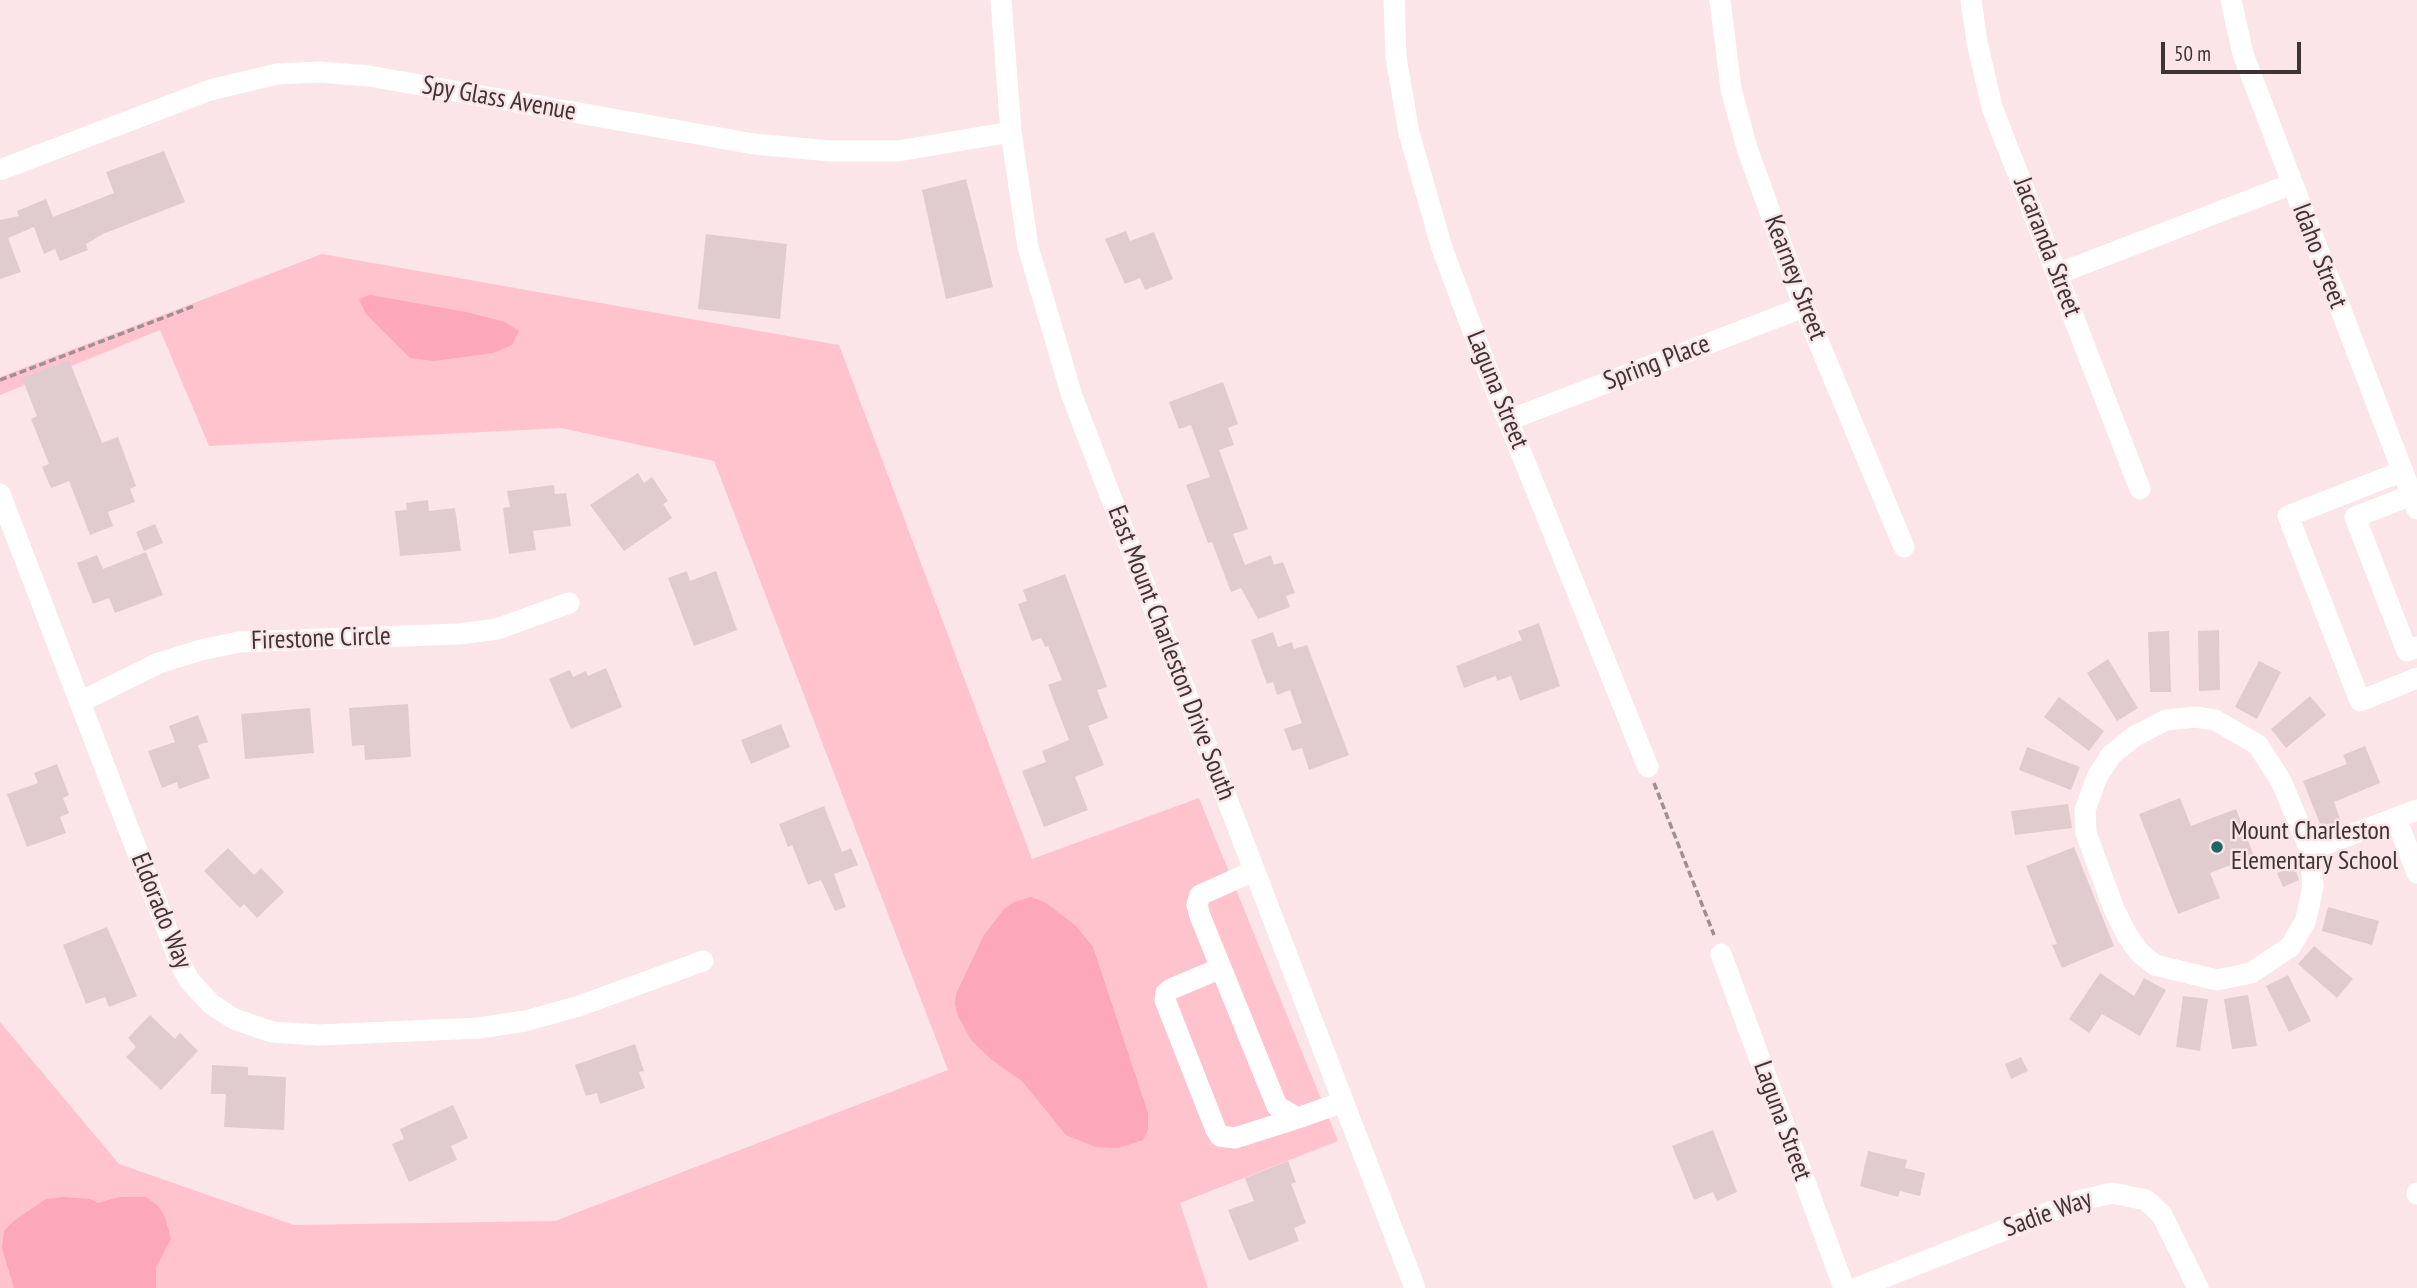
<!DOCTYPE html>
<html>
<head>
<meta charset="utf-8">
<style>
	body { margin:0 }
	#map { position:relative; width:2417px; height:1288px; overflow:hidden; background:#fbe5e9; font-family:"PT Sans Narrow",sans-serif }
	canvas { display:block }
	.scale { position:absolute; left:2161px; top:42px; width:140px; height:32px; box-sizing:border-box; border:4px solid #3d3436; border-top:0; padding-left:9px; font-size:21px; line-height:24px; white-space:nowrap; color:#3d3436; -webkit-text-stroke:5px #fbe5e9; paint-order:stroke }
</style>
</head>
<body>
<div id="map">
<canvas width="2417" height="1288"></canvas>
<div class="scale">50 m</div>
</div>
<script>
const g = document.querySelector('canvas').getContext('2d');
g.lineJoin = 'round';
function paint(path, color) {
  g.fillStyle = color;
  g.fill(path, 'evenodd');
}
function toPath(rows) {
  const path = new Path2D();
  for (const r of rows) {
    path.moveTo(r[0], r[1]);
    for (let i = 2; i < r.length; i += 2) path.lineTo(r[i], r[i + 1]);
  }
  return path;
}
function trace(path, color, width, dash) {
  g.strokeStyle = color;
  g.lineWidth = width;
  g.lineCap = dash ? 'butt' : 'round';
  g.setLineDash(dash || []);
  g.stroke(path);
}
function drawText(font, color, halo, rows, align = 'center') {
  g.font = font + ' "PT Sans Narrow",sans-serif';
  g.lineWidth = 5;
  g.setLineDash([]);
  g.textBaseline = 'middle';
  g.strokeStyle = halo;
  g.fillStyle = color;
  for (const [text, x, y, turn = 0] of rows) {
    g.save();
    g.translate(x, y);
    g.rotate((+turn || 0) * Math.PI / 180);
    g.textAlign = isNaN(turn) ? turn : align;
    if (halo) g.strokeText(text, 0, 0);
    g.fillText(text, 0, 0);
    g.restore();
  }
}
const green = toPath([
	[322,254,839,345,1032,859,1199,798,1338,1141,1180,1203,1208,1288,0,1288,0,1022,119,1164,294,1225,555,1221,948,1070,714,461,561,428,209,446,160,330,0,395,0,377]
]);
const water = toPath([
	[370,295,466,312,505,322,519,331,512,345,493,353,434,361,410,358,366,314,359,299],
	[1031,897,1046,903,1076,926,1093,947,1148,1113,1148,1130,1143,1140,1118,1148,1096,1147,1066,1135,1022,1081,992,1060,971,1040,958,1016,955,1004,956,994,984,935,1004,909,1014,902],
	[63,1197,90,1199,98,1203,119,1197,146,1197,158,1206,165,1217,171,1239,156,1267,156,1288,14,1288,2,1248,4,1231,15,1220,46,1199]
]);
const building = toPath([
	[164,151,185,202,103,234,86,244,88,250,60,261,55,249,44,254,34,227,8,238,21,272,0,279,0,220,19,216,17,211,46,199,53,217,114,193,106,172],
	[966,179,993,287,946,299,922,190],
	[1126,231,1130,241,1154,232,1173,279,1145,290,1140,278,1125,284,1105,239],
	[706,234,787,244,780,319,698,309],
	[69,360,102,443,118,437,136,486,130,489,135,502,108,512,113,526,90,535,69,481,51,488,42,467,49,464,31,419,37,416,22,378],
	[1223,382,1238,424,1228,428,1234,445,1219,450,1248,529,1233,534,1245,565,1271,555,1274,565,1283,562,1295,593,1286,596,1290,607,1258,619,1241,588,1231,592,1212,542,1208,543,1186,485,1210,477,1191,425,1179,429,1169,402],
	[638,473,644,483,652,477,668,501,663,504,672,518,624,551,590,505],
	[554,485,555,494,566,493,571,526,533,531,536,550,509,554,503,508,510,507,507,491],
	[428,500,429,511,455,508,461,551,400,556,395,511,407,510,406,503],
	[155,524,163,543,144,551,136,532],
	[146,552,163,595,115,613,109,598,93,604,77,563,97,555,103,569],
	[687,571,690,581,716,571,737,630,694,646,668,578],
	[1065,574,1107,687,1097,690,1108,718,1088,726,1104,765,1075,777,1088,810,1044,827,1022,771,1046,762,1042,751,1069,740,1048,685,1062,680,1048,646,1045,647,1041,638,1032,641,1018,604,1027,601,1023,590],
	[1539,623,1560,686,1520,701,1511,676,1497,681,1496,676,1464,688,1456,666,1522,640,1518,631],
	[2219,630,2220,690,2199,691,2198,631],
	[2169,631,2171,692,2150,692,2148,632],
	[1273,632,1278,647,1292,642,1294,649,1307,645,1349,755,1309,770,1302,748,1292,751,1284,729,1302,723,1290,690,1277,695,1273,682,1267,684,1251,640],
	[2108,659,2138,708,2117,721,2087,673],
	[2259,661,2281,672,2257,719,2235,707],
	[606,668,622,707,571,729,549,679,570,670,573,677,586,671,588,676],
	[2310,696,2326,715,2286,748,2271,729],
	[2059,697,2104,731,2089,751,2044,717],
	[408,704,411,757,365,760,364,745,352,746,349,708],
	[310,708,314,753,245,759,241,714],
	[198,715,208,742,198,745,210,778,179,789,177,782,162,788,148,751,175,742,169,726],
	[781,724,790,747,751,764,741,740],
	[2365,746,2380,783,2334,802,2341,822,2322,829,2303,781,2347,764,2343,755],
	[2027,747,2080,767,2071,790,2019,770],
	[57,764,69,795,63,798,69,813,60,817,66,833,27,847,7,794,38,783,34,773],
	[2180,798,2191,826,2236,809,2254,856,2210,873,2220,898,2178,914,2139,814],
	[2068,804,2072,828,2015,835,2011,811],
	[824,806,842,852,851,848,858,865,834,874,846,907,835,911,821,880,808,885,792,845,788,847,779,824],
	[2074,847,2114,946,2062,968,2052,945,2057,944,2026,866],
	[228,848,254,875,261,868,284,892,257,918,244,904,240,908,204,871],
	[2294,866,2299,880,2283,887,2277,873],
	[2328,907,2379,921,2372,945,2322,931],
	[107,927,137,996,109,1007,105,997,86,1004,63,945],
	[2314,946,2353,979,2337,998,2298,964],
	[2100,973,2134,996,2144,978,2166,990,2140,1036,2102,1014,2089,1033,2069,1019],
	[2288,975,2311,1021,2289,1032,2266,986],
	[2248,995,2257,1046,2232,1049,2224,999],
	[2183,996,2208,999,2200,1051,2176,1047],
	[150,1015,175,1039,180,1033,198,1051,161,1090,126,1057,136,1047,128,1038],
	[635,1044,644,1071,639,1072,645,1088,600,1104,597,1093,586,1096,575,1065],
	[2021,1057,2028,1071,2011,1079,2005,1064],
	[212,1065,248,1067,248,1075,286,1077,284,1130,224,1127,226,1094,211,1094],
	[453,1105,468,1138,451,1146,457,1160,409,1182,392,1144,404,1139,400,1129],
	[1713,1130,1737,1192,1717,1201,1713,1192,1694,1200,1672,1146],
	[1868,1151,1907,1160,1905,1168,1925,1173,1920,1196,1900,1191,1898,1197,1860,1186],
	[1288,1161,1296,1182,1291,1184,1306,1223,1294,1228,1299,1241,1249,1261,1228,1210,1254,1201,1245,1178]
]);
const path = toPath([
	[0,380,194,306],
	[1654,783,1714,935]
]);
const minor = toPath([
	[1001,0,1011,132,1028,247,1072,396,1415,1288],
	[1394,0,1396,57,1409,133,1442,248,1486,366,1648,767],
	[1720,0,1731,89,1747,148,1804,307,1904,547],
	[1971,0,1977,42,1992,107,2140,489],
	[2231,0,2243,54,2417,509],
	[0,170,210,90,277,74,320,72,369,76,754,144,830,151,898,151,1011,132],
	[2057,274,2292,184],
	[1509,420,1804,307],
	[2403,471,2288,516,2360,701,2417,678],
	[0,494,180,963,189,980,211,1004,234,1019,272,1032,319,1035,479,1028,525,1021,579,1006,703,961],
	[2412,495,2355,517,2407,651,2417,647],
	[80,702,159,663,201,650,239,642,459,634,497,629,569,603],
	[2195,717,2215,720,2258,745,2281,781,2310,850,2313,886,2309,906,2305,922,2290,947,2251,973,2217,980,2155,965,2140,953,2127,935,2114,909,2086,833,2085,810,2097,777,2111,755,2135,736,2166,720,2195,717],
	[2396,818,2417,873],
	[2310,850,2417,810],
	[1254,871,1200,895,1197,905,1200,916,1277,1106,1298,1118,1343,1102],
	[1721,954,1844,1288],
	[1221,968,1171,989,1166,993,1165,1000,1216,1130,1220,1136,1235,1138,1298,1118],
	[2417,1193,2417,1194],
	[1857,1288,2078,1201,2112,1193,2146,1200,2162,1215,2198,1288]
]);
const markers = [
	[2217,847,7,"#1e6961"]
];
const streetNames = [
	["Spy Glass Avenue",499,99,10],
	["Jacaranda Street",2047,247,69],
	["Idaho Street",2319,256,69],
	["Kearney Street",1795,278,69],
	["Spring Place",1657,363,-21],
	["Laguna Street",1497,390,68],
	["Firestone Circle",321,639,-2],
	["East Mount Charleston Drive South",1171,653,69],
	["Eldorado Way",161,911,68],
	["Laguna Street",1782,1121,70],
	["Sadie Way",2048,1214,-20]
];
const poiNames = [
	["Mount Charleston",2231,832],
	["Elementary School",2231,862]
];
paint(green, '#ffc3ce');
paint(water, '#fda7ba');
paint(building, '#e0cbcf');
trace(path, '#9e8f92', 3.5, [7, 3.5]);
trace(minor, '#fff', 21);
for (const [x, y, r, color] of markers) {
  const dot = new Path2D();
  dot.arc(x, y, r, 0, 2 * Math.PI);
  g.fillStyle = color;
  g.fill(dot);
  trace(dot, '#fbe5e9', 2.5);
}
drawText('26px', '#3d3436', '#fbe5e9', streetNames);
drawText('26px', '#3d3436', '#fbe5e9', poiNames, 'left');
</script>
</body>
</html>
